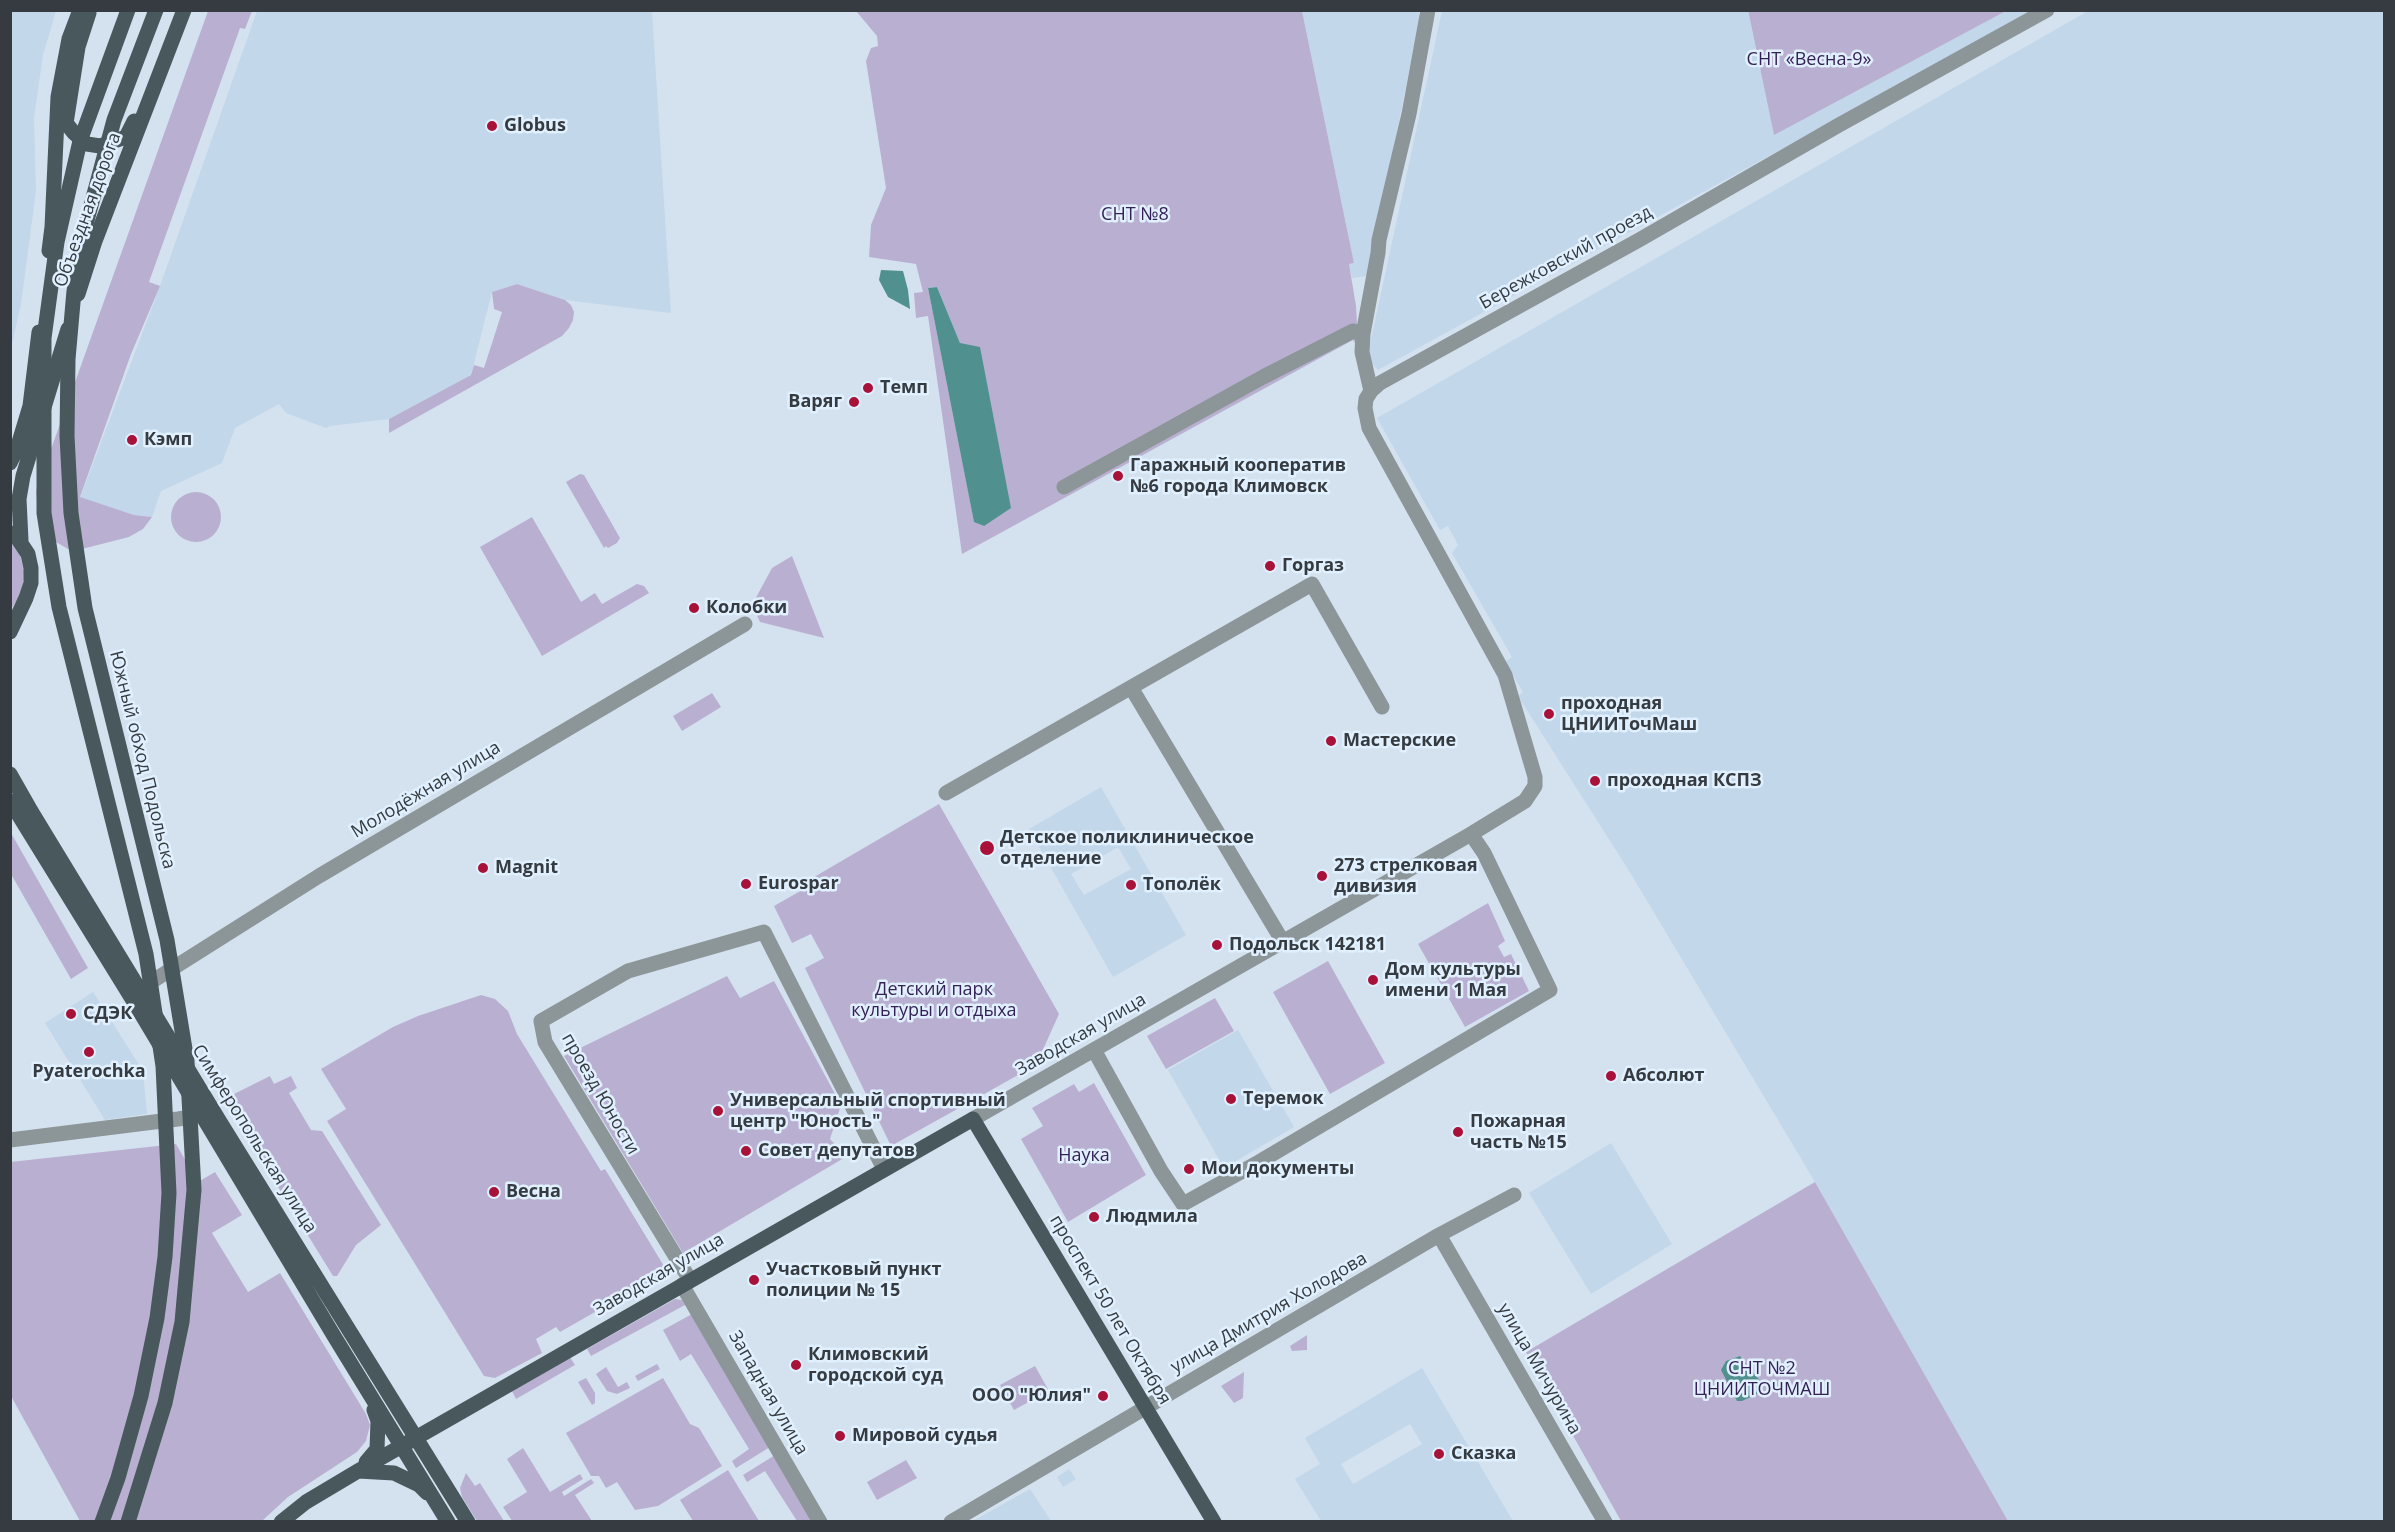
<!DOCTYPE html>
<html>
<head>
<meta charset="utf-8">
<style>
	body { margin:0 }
	#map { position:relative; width:2395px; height:1532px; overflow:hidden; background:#d4e2f0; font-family:"Open Sans",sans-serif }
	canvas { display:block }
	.frame { position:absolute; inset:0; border:12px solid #353b40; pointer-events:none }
</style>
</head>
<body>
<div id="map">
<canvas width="2395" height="1532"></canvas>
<div class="frame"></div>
</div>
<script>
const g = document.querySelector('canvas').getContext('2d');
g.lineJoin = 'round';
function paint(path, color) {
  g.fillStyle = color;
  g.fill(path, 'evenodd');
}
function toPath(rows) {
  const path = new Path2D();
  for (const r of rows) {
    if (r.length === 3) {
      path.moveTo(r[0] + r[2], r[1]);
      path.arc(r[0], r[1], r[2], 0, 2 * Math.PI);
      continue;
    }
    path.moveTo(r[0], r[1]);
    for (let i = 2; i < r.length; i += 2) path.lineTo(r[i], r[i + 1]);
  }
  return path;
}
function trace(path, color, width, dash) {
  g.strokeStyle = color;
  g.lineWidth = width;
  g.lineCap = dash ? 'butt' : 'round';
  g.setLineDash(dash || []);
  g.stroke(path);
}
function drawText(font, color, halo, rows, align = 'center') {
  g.font = font + ' "Open Sans",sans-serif';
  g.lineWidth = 5;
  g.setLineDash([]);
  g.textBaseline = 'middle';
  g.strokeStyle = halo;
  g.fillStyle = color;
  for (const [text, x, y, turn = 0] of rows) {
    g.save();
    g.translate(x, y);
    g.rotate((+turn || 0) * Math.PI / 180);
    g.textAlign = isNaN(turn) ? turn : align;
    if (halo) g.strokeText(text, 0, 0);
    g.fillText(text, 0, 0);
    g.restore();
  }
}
const built = toPath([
	[11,10,56,11,43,55,34,118,36,191,21,304,11,348],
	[257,11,652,11,671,313,565,300,517,284,492,292,471,375,389,419,330,426,326,428,286,413,279,404,235,428,222,463,161,491,152,517,134,515,80,498,160,286],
	[1302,11,1418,11,1420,17,1368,276,1352,278,1349,264,1354,263],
	[1442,11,1748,11,1774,134,2006,11,2034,11,1378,370,1367,358],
	[2088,11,2384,11,2384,1521,2008,1521,1815,1182,1631,874,1518,696,1523,692,1505,662,1512,657,1452,553,1458,545,1448,526,1440,530,1377,418],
	[1101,787,1186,935,1113,977,1029,829],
	[1118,847,1131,869,1084,895,1071,874],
	[93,992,143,1071,147,1114,105,1120,45,1023],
	[1238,1030,1294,1127,1224,1168,1168,1070],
	[1611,1143,1672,1244,1591,1294,1529,1193],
	[1422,1368,1513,1521,1321,1521,1295,1479,1320,1464,1305,1438],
	[1410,1424,1422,1444,1353,1484,1341,1464],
	[1069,1469,1076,1479,1063,1487,1057,1477],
	[1030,1489,1051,1521,973,1521]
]);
const green = toPath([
	[1748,10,2006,10,2006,11,1774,135],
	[208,11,252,11,245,29,240,28,149,282,160,286,131,354,80,497,134,515,152,517,143,529,129,537,82,549,68,549,56,542,39,522,36,491],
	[856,11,1302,11,1354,263,1349,264,1356,306,1358,340,1355,343,1353,340,962,554,928,316,916,318,914,293,923,292,916,264,869,257,871,225,886,188,866,61,871,48,878,46,877,36],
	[937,287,960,343,984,526,974,521,928,288],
	[517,284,565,300,571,305,574,312,573,320,569,328,562,336,389,433,389,419,471,375,474,365,484,368,502,312,494,309,492,292],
	[580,474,584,475,620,538,617,543,608,548,606,546,604,548,566,482],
	[196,517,25],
	[532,517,581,602,595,593,602,604,637,584,644,586,649,593,542,656,480,547],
	[11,540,20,555,24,571,23,585,18,599,11,609],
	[792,556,824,638,760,622,752,605,772,568],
	[712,693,721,707,682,731,673,716],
	[939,804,1059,1014,1036,1065,891,1146,805,968,824,958,811,934,792,943,774,906,811,885,809,880],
	[11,833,88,968,71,979,11,874],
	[1488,903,1505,941,1498,946,1504,957,1511,954,1529,991,1465,1027,1418,944],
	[1328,961,1385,1063,1330,1094,1273,992],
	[727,976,740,998,774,981,841,1105,830,1139,836,1145,844,1158,683,1253,564,1056],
	[481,995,495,999,508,1011,517,1034,601,1171,605,1169,667,1271,560,1332,556,1327,536,1339,542,1353,495,1378,484,1376,327,1121,346,1109,321,1069,393,1027,418,1016],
	[1215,998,1234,1031,1166,1069,1147,1036],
	[270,1076,274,1084,291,1076,297,1088,289,1093,311,1130,322,1131,381,1225,356,1245,337,1276,333,1276,224,1099],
	[1094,1083,1146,1175,1068,1222,1021,1139,1043,1126,1032,1108,1074,1084,1079,1092],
	[176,1144,198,1182,215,1172,242,1215,212,1233,248,1292,280,1273,366,1414,370,1425,366,1441,357,1452,288,1497,262,1521,80,1521,11,1396,10,1162],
	[1815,1182,2008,1521,1621,1521,1526,1352],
	[675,1299,682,1300,685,1305,591,1356,587,1349],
	[692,1314,770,1447,736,1468,732,1461,749,1449,691,1354,680,1361,663,1330],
	[1307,1335,1307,1350,1292,1351,1290,1346],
	[570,1357,575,1365,516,1399,512,1391],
	[657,1364,660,1369,638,1381,635,1376],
	[1035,1366,1049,1391,1014,1410,1000,1385],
	[606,1367,618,1387,627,1382,630,1388,617,1394,607,1391,596,1374],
	[1244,1372,1243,1398,1234,1403,1221,1386],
	[586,1378,595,1393,595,1403,592,1405,578,1382],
	[663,1378,690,1424,699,1428,722,1466,658,1506,635,1510,617,1482,606,1488,599,1476,591,1476,566,1433],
	[523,1448,550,1492,580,1474,583,1479,562,1492,564,1496,591,1479,594,1483,575,1495,592,1521,512,1521,503,1507,527,1492,507,1459],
	[775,1455,814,1521,797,1521,765,1471,747,1482,743,1475],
	[906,1460,917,1478,877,1500,867,1482],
	[728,1470,759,1521,693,1521,680,1500],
	[466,1473,475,1486,480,1483,504,1521,477,1521,462,1497,460,1488]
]);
const water = toPath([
	[881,270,903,271,908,290,910,309,888,297,879,280],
	[937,287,960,343,980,347,1011,508,984,526,974,522,928,288],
	[1740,1356,1761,1382,1762,1388,1759,1393,1742,1401,1737,1401,1721,1370,1726,1361]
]);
const minor = toPath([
	[1371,391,1362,352,1363,334,1378,253,1379,240,1409,114,1428,10],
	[1064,487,1263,377,1353,331,1363,334],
	[1132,689,1283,942],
	[946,793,1312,584,1382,707],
	[140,989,319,876,745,624],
	[1094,1050,1161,1171,1183,1204,1259,1162,1550,990,1484,853,1471,834],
	[973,1119,1471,834,1525,801,1535,786,1535,777,1505,675,1369,428,1365,408,1366,399,1371,391,1380,383,1639,240,1839,125,2047,10],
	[10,1140,178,1119,191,1117,199,1111],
	[1439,1235,1605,1522],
	[690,1280,545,1042,541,1021,628,971,764,932,884,1169],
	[682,1285,820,1522],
	[951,1522,1439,1235,1514,1195]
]);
const major = toPath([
	[89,13,78,47,66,123,74,133,87,144,100,146,126,137,134,121],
	[49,251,52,227,58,97,69,39,80,10],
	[78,294,95,241,184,10],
	[10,463,17,449,30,406,39,332],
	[21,540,19,499,23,476,68,329],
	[10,632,26,598,31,583,31,568,28,554,14,533],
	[10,774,31,811,220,1122,468,1522],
	[10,801,139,1010,334,1336,448,1522],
	[366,1462,377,1449,378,1421,374,1410],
	[358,1471,394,1473,419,1485,427,1493],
	[281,1522,306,1502,358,1471,973,1119,1214,1522]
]);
const majorBridge = toPath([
	[102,1522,118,1478,141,1396,157,1318,165,1257,169,1193,163,1066,146,954,59,607,44,513,44,338,57,242,80,141,128,10],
	[128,1522,165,1403,182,1322,194,1190,187,1061,167,940,85,608,71,513,67,436,68,359,74,291,86,224,114,120,156,10]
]);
const markers = [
	[492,126,6,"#a91238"],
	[868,388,6,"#a91238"],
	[854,402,6,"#a91238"],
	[132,440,6,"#a91238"],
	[1118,476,6,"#a91238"],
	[1270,566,6,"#a91238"],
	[694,608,6,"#a91238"],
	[1549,714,6,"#a91238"],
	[1331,741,6,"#a91238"],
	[1595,781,6,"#a91238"],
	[987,848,8,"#a91238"],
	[483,868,6,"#a91238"],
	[1322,876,6,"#a91238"],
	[746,884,6,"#a91238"],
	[1131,885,6,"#a91238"],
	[1217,945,6,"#a91238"],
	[1373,980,6,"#a91238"],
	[71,1014,6,"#a91238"],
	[89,1052,6,"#a91238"],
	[1611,1076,6,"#a91238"],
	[1231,1099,6,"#a91238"],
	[718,1111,6,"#a91238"],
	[1458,1132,6,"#a91238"],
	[746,1151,6,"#a91238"],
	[1189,1169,6,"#a91238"],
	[494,1192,6,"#a91238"],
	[1094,1217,6,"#a91238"],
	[754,1280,6,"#a91238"],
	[796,1365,6,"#a91238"],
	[1103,1396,6,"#a91238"],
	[840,1436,6,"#a91238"],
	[1439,1454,6,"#a91238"]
];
const parkNames = [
	["СНТ «Весна-9»",1809,60],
	["СНТ №8",1135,215],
	["Детский парк",934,990],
	["культуры и отдыха",934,1011],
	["Наука",1084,1156],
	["СНТ №2",1762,1369],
	["ЦНИИТОЧМАШ",1762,1390]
];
const poiNames = [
	["Globus",504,126],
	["Темп",880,388],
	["Варяг",842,402,"right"],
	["Кэмп",144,440],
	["Гаражный кооператив",1130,466],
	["№6 города Климовск",1130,487],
	["Горгаз",1282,566],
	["Колобки",706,608],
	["проходная",1561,704],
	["ЦНИИТочМаш",1561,725],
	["Мастерские",1343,741],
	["проходная КСПЗ",1607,781],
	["Детское поликлиническое",1000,838],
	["отделение",1000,859],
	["273 стрелковая",1334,866],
	["дивизия",1334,887],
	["Magnit",495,868],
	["Eurospar",758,884],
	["Тополёк",1143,885],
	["Подольск 142181",1229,945],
	["Дом культуры",1385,970],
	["имени 1 Мая",1385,991],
	["СДЭК",83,1014],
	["Pyaterochka",89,1072,"center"],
	["Абсолют",1623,1076],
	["Теремок",1243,1099],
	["Универсальный спортивный",730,1101],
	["центр \"Юность\"",730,1122],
	["Пожарная",1470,1122],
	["часть №15",1470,1143],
	["Совет депутатов",758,1151],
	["Мои документы",1201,1169],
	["Весна",506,1192],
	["Людмила",1106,1217],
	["Участковый пункт",766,1270],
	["полиции № 15",766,1291],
	["Климовский",808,1355],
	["городской суд",808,1376],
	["ООО \"Юлия\"",1091,1396,"right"],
	["Мировой судья",852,1436],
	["Сказка",1451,1454]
];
const streetNames = [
	["Объездная дорога",88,210,-70],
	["Бережковский проезд",1566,258,-29],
	["Южный обход Подольска",142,760,76],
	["Молодёжная улица",426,790,-31],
	["Заводская улица",1081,1035,-30],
	["проезд Юности",600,1094,60],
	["Симферопольская улица",254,1139,58],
	["Заводская улица",659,1275,-30],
	["проспект 50 лет Октября",1110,1310,59],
	["улица Дмитрия Холодова",1269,1313,-30],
	["улица Мичурина",1539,1369,60],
	["Западная улица",768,1393,60]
];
paint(built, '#c2d7ea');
paint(green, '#b9b0d1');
paint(water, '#509190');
trace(minor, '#8c9598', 15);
trace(major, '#48585d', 15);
trace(majorBridge, '#48585d', 15);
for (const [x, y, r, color] of markers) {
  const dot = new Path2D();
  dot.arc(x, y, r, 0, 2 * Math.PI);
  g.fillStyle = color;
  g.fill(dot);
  trace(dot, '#e1f0fe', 2);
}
drawText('18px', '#341f56', '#e1f0fe', parkNames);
drawText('bold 18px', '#353b40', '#e1f0fe', poiNames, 'left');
drawText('18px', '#353b40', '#e1f0fe', streetNames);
</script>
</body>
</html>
